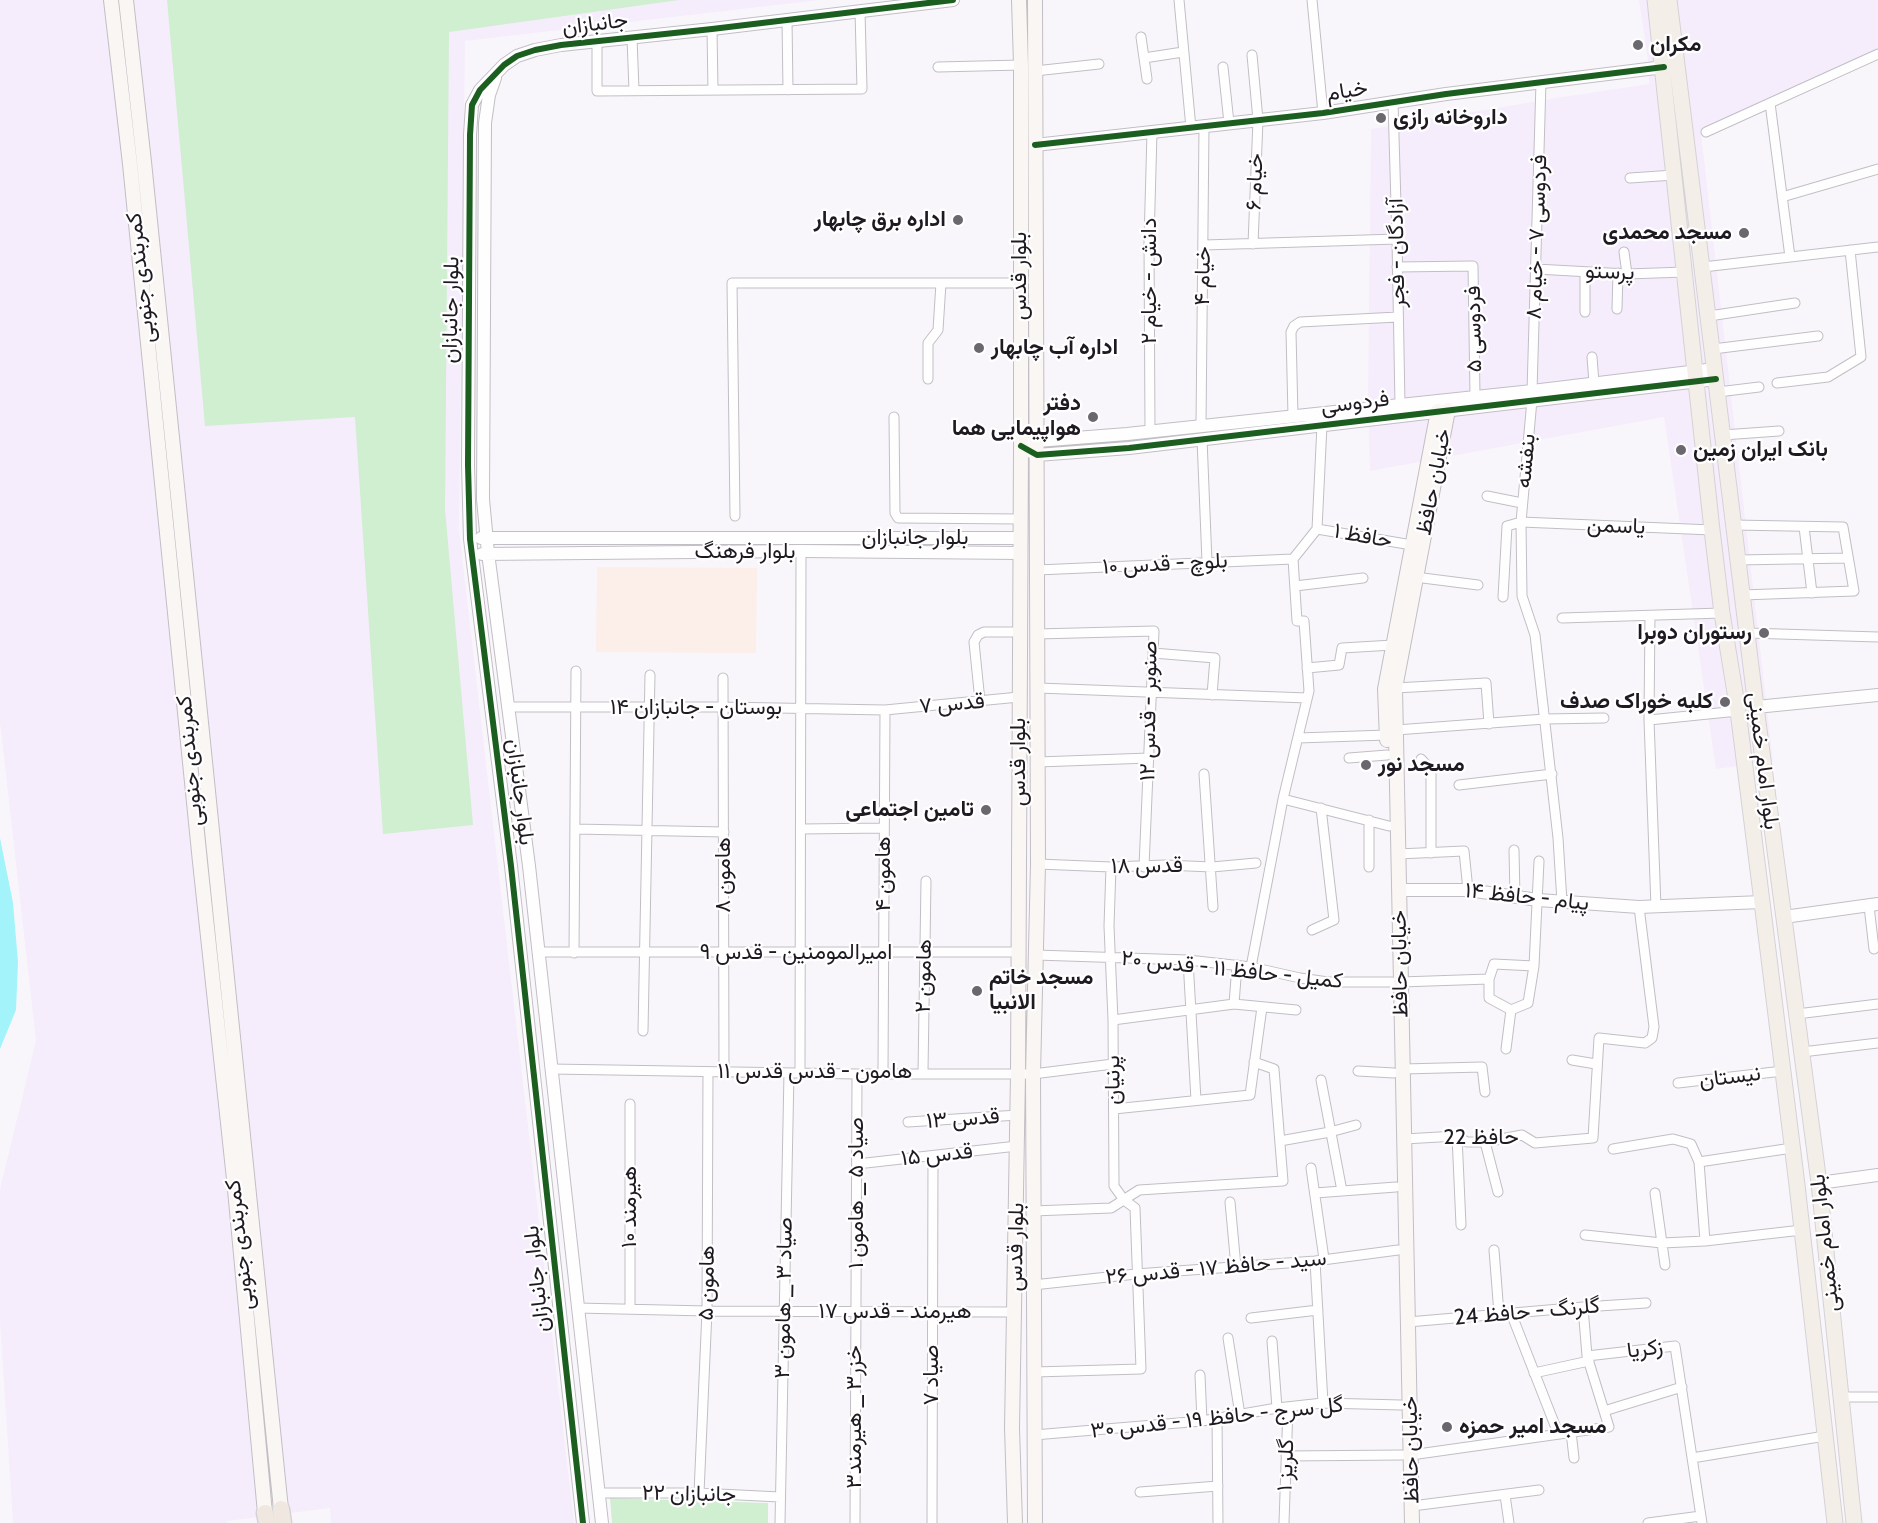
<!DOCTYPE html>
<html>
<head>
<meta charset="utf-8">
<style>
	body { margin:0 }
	canvas { display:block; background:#f9f6fb }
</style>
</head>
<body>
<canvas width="1878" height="1523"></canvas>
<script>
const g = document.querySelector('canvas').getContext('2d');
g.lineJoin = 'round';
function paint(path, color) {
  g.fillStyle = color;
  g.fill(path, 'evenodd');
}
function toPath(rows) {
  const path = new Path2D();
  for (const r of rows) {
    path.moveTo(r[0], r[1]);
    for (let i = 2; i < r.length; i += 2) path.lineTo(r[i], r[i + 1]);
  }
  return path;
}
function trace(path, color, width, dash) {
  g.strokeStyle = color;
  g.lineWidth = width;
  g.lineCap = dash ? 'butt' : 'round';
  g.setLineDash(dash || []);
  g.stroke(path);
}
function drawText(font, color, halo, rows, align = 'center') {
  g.font = font + ' Cabin,Vazirmatn,sans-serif';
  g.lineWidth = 4.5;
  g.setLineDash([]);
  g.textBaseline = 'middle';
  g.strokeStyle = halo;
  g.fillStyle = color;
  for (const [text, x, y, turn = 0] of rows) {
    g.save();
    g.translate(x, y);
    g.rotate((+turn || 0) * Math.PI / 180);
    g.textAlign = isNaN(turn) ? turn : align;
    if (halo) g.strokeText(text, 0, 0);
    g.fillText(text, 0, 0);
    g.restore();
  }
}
const built = toPath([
	[0,0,820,0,465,41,459,530,574,1523,331,1523,330,1508,227,1521,227,1523,13,1523,0,1322,0,1189,36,1041,0,722],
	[1639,0,1878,0,1878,54,1701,133,1773,761,1716,769,1664,417,1370,471,1368,395,1371,129,1556,98,1649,84,1648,61]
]);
const education = toPath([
	[597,567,757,568,756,653,596,652]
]);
const green = toPath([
	[167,0,679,0,449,32,445,509,473,825,383,834,355,417,205,426],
	[610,1498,768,1503,768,1523,612,1523]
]);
const water = toPath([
	[0,838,13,903,18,962,16,1010,0,1049]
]);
const minor = toPath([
	[1179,0,1191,128],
	[1312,0,1323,113],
	[787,20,788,90],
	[712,29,713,90],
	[1141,37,1147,79],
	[632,38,634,90],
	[597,41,597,91,862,89,860,11],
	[1252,55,1258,120,1253,244],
	[1144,58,1183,52],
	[938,67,1021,65],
	[1223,67,1229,123],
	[1035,71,1099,64],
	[1393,102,1397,239,1400,405],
	[1770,103,1790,257],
	[1706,132,1878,54],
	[1630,178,1674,175],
	[1782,197,1878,169],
	[1204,245,1397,239],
	[1624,252,1627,274],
	[1397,267,1473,266,1475,396],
	[1703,267,1878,247],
	[1536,269,1627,274,1685,272],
	[1617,309,1618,273],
	[1585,312,1585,272],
	[1709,316,1795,303],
	[1713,349,1818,336],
	[1592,357,1594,383],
	[928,379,928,343,938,330,941,283],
	[1777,383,1828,377,1861,357,1850,250],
	[1532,391,1541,82],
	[1718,392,1759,387],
	[1532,400,1521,522,1522,596,1535,635,1558,838,1562,902],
	[1293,416,1291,332,1294,326,1300,322,1398,317],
	[894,417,895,513,898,518,1020,519],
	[1201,425,1204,126],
	[1150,431,1149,242,1152,132],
	[1723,435,1779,431],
	[1202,439,1207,562],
	[1487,496,1522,503],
	[735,516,732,283,1020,283],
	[1734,525,1843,527,1854,591,1742,595],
	[1804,527,1812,593],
	[1317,529,1322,425],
	[1293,559,1317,529,1412,545],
	[1738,560,1848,558],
	[1037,570,1293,559],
	[1415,577,1478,585],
	[1295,586,1363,578],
	[1503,597,1507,526,1521,522,1712,530],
	[1650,616,1649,720,1656,907],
	[1562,618,1722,613],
	[1747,633,1878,637],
	[1037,634,1154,631,1144,867],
	[1153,653,1215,658,1212,695],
	[1307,668,1339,665,1342,648,1393,645],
	[723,678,724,1072],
	[1038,688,1307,698],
	[1395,688,1486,683,1489,724],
	[980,701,974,642,978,635,984,632,1019,632],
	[507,707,723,707,885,710,1019,697],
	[1649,720,1738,711],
	[1396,730,1545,719,1604,718],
	[1298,738,1387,735],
	[1349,758,1387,755],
	[1421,759,1431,770,1431,853],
	[1038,762,1149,758],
	[1204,774,1213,907],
	[1459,785,1552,774],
	[1283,799,1389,826],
	[575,829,724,832],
	[802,829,884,828],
	[1514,850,1515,897],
	[1398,854,1464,851,1468,890],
	[1038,864,1111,867,1165,865,1212,867,1256,863],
	[1369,867,1369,820],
	[1869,906,1874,949],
	[1312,930,1334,920,1321,808],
	[539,952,1018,952],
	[574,953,576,671],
	[1036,955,1188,960,1251,967,1300,978,1328,982,1392,982],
	[1188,960,1196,1100],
	[1534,966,1494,964,1489,979,1489,998,1511,1010,1528,1003,1534,966,1539,861],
	[1251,967,1283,799,1309,691,1304,621,1297,621,1293,559],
	[1401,982,1489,979],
	[1234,1004,1237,965],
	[1797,1014,1878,1004],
	[1113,1020,1234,1004,1296,1010],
	[643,1031,650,675],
	[1506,1049,1511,1010],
	[1802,1052,1878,1043],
	[1572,1060,1596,1064],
	[551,1069,857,1074,1033,1074,1113,1064],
	[1403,1069,1482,1067,1485,1092],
	[1358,1071,1394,1073],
	[923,1072,926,881],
	[800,1073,801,551],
	[883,1073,885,710],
	[1321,1080,1342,1191],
	[1678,1083,1783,1071],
	[1114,1109,1250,1095,1262,1007],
	[908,1122,1018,1115],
	[1457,1136,1461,1225],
	[1404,1139,1457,1136,1467,1142,1485,1142,1522,1135,1535,1143,1593,1138,1599,1038,1645,1043,1652,1038,1654,1027,1639,907],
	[1280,1141,1330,1132,1356,1125],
	[1485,1142,1498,1192],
	[1613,1149,1673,1139,1691,1144,1699,1162,1792,1148],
	[1699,1162,1705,1241],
	[857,1164,1017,1146],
	[1311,1168,1324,1259],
	[1315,1193,1396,1187],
	[1655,1193,1665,1265],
	[1230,1202,1236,1267],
	[1033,1211,1111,1208,1139,1190,1283,1181,1274,1069,1254,1062],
	[1585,1235,1662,1243,1705,1241,1802,1230],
	[1494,1250,1499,1314],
	[1315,1261,1323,1403],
	[1033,1285,1136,1274,1315,1261,1398,1250],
	[577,1308,707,1311,1015,1312],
	[630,1309,630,1104],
	[1511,1313,1558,1433],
	[1251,1318,1318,1310],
	[1408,1322,1583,1307,1646,1303],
	[1228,1338,1240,1415],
	[1272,1341,1277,1408],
	[1587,1356,1675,1346,1702,1523],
	[1034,1372,1141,1369,1135,1208,1124,1200,1114,1186,1113,1020,1109,926,1111,867],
	[1534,1373,1589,1361],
	[1200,1375,1202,1421],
	[1841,1397,1878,1397],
	[1604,1411,1682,1387],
	[1217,1418,1218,1523],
	[1571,1432,1574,1458],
	[1034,1435,1202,1421,1277,1408,1323,1403,1401,1405],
	[1411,1455,1609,1427,1587,1356,1583,1307],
	[1286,1456,1402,1455],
	[1692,1458,1825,1436],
	[1140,1492,1218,1486],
	[598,1493,699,1493,780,1497],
	[699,1493,707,1311,708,1072],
	[1505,1495,1509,1523],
	[1412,1506,1539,1490],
	[780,1523,789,1073],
	[855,1523,857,1074],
	[932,1523,933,1156],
	[1284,1523,1288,1407],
	[1648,1523,1701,1516]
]);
const tertiary = toPath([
	[495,78,489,95,485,123,483,499,488,553,529,866,602,1523],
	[1035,145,1323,113,1446,94,1664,67],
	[1028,444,1037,441,1127,434,1532,391,1715,369],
	[1021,446,1037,455,1129,448,1716,379],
	[481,538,1020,538],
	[482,554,801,551,1020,553],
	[1756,707,1878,695],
	[1399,890,1468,890,1538,900,1639,907,1762,902],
	[1784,917,1878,904],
	[1819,1183,1878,1175],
	[583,1523,511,866,470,539,468,465,470,135,472,105,480,90,504,65,517,56,535,50,561,45,712,29,953,0]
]);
const secondary = toPath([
	[111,0,130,164,200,862,234,1179,265,1513],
	[126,0,144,162,281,1509],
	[1387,740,1385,689,1438,411],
	[1015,1523,1012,1428,1018,1074,1021,446,1021,65,1019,0],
	[1035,1523,1033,1074,1038,864,1035,0],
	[1412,1523,1395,688,1448,410]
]);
const primary = toPath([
	[1655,0,1712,530,1722,613,1738,711,1762,902,1797,1185,1835,1523],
	[1669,0,1756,707,1819,1183,1854,1523]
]);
const trunk = toPath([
	[281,1509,283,1523],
	[265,1513,267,1523]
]);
const cycleway = toPath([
	[1035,145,1323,113,1446,94,1664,67],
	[1021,446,1037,455,1129,448,1716,379],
	[583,1523,511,866,470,539,468,465,470,135,472,105,480,90,504,65,517,56,535,50,561,45,712,29,953,0]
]);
const markers = [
	[1638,45,6,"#6b676e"],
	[1381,118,6,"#6b676e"],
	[958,220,6,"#6b676e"],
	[1744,233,6,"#6b676e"],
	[979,348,6,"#6b676e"],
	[1093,417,6,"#6b676e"],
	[1681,450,6,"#6b676e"],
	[1764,633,6,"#6b676e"],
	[1725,702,6,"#6b676e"],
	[1366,765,6,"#6b676e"],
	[986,810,6,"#6b676e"],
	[977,991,6,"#6b676e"],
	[1447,1427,6,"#6b676e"]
];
const streetNames = [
	["جانبازان",595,24,-7],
	["خیام",1347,91,-9],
	["خیام ۶",1255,182,-88],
	["فردوسی ۷ - خیام ۸",1537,237,-88],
	["آزادگان - فجر",1397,253,-91],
	["پرستو",1610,272,2],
	["بلوار قدس",1020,276,-90],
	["خیام ۴",1203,276,-89],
	["کمربندی جنوبی",141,278,-96],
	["دانش - خیام ۲",1150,281,-90],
	["بلوار جانبازان",451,310,-89],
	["فردوسی ۵",1474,329,-91],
	["فردوسی",1355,403,-7],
	["بنفشه",1526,461,-85],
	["خیابان حافظ",1434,482,-79],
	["یاسمن",1616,526,2],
	["حافظ ۱",1363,536,10],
	["بلوار جانبازان",915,538],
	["بلوار فرهنگ",745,552],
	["بلوچ - قدس ۱۰",1165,564,-3],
	["قدس ۷",952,704,-5],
	["بوستان - جانبازان ۱۴",696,708],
	["صنوبر - قدس ۱۲",1149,711,-89],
	["کمربندی جنوبی",190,761,-95],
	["بلوار امام خمینی",1763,761,83],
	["بلوار قدس",1019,762,-90],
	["بلوار جانبازان",520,792,83],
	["قدس ۱۸",1147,866,-1],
	["هامون ۴",884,874,-90],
	["هامون ۸",724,875,-90],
	["پیام - حافظ ۱۴",1527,897,6],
	["امیرالمومنین - قدس ۹",796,953],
	["خیابان حافظ",1400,964,-91],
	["کمیل - حافظ ۱۱ - قدس ۲۰",1232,970,6],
	["هامون ۲",924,976,-89],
	["هامون - قدس قدس ۱۱",815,1072],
	["نیستان",1730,1077,-7],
	["پرنیان",1113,1080,-91],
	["قدس ۱۳",963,1119,-4],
	["حافظ 22",1481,1138],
	["قدس ۱۵",937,1155,-6],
	["صیاد ۵ _ هامون ۱",857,1193,-90],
	["هیرمند ۱۰",630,1207,-90],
	["بلوار امام خمینی",1825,1243,-96],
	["کمربندی جنوبی",240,1245,-96],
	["بلوار قدس",1016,1247,-89],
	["سید - حافظ ۱۷ - قدس ۲۶",1216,1268,-5],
	["بلوار جانبازان",537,1279,-96],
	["هامون ۵",707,1283,-89],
	["صیاد ۳ _ هامون ۳",784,1298,-89],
	["هیرمند - قدس ۱۷",895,1312],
	["گلرنگ - حافظ 24",1527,1312,-5],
	["زکریا",1645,1349,-7],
	["صیاد ۷",932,1375,-90],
	["خزر۳ _ هیرمند۳",855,1417,-90],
	["گل سرج - حافظ ۱۹ - قدس ۳۰",1217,1418,-6],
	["خیابان حافظ",1411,1450,-91],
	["گلریز ۱",1286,1465,-88],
	["جانبازان ۲۲",689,1494,1]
];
const poiNames = [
	["مکران",1650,45],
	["داروخانه رازی",1393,118],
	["اداره برق چابهار",946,220,"right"],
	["مسجد محمدی",1732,233,"right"],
	["اداره آب چابهار",991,348],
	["دفتر",1081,404,"right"],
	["هواپیمایی هما",1081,429,"right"],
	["بانک ایران زمین",1693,450],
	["رستوران دوبرا",1752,633,"right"],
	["کلبه خوراک صدف",1713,702,"right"],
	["مسجد نور",1378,765],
	["تامین اجتماعی",974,810,"right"],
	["مسجد خاتم",989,978],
	["الانبیا",989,1003],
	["مسجد امیر حمزه",1459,1427]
];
paint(built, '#f6edfc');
paint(education, '#fceee9');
paint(green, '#d0eed0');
paint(water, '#a2f4fa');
trace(minor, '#c2bec5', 11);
trace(tertiary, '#c2bec5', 14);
trace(secondary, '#c2bec5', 16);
trace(primary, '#d4d2d6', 17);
trace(trunk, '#d4d2d6', 19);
trace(minor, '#fefefe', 9);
trace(tertiary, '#fefefe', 12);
trace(secondary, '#f9f6f3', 14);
trace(primary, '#f3eee8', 15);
trace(trunk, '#f0e8e0', 16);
trace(cycleway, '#1b5e20', 6);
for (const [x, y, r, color] of markers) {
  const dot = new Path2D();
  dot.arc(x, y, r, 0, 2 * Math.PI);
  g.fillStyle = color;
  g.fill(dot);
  trace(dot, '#fff', 2);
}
drawText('22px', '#1f1a22', '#fff', streetNames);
drawText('bold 22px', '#1f1a22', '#fff', poiNames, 'left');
</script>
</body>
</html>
